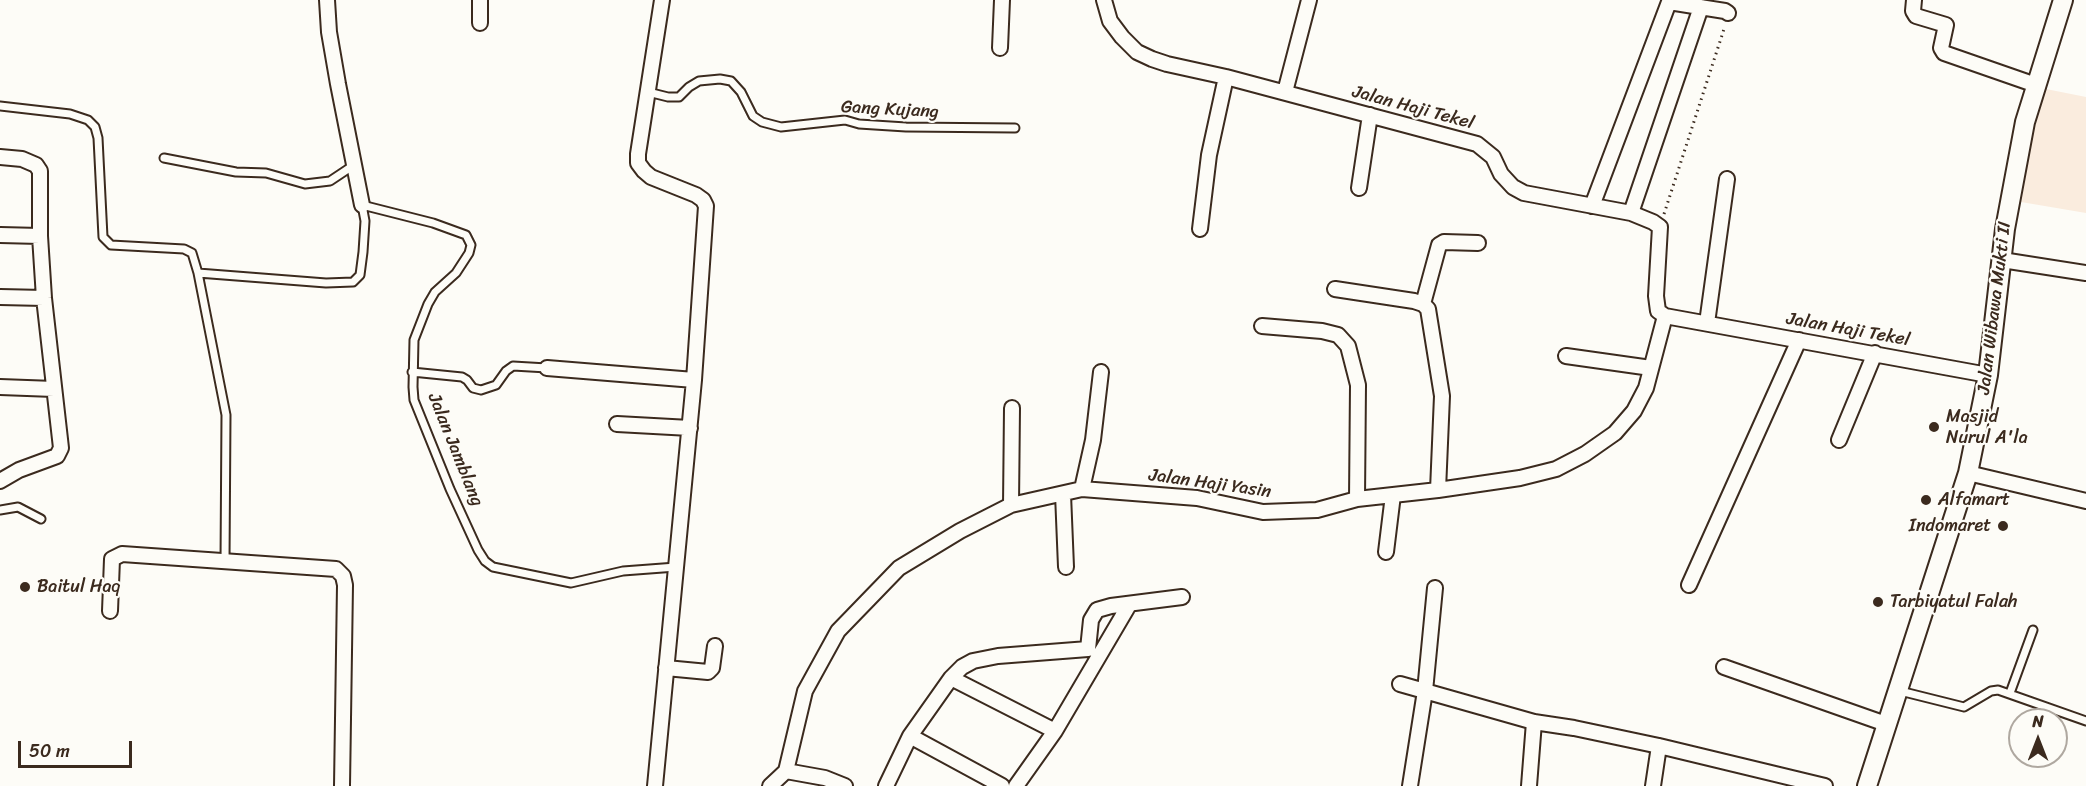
<!DOCTYPE html>
<html>
<head>
<meta charset="utf-8">
<style>
	body { margin:0 }
	#map { position:relative; width:2086px; height:786px; overflow:hidden; background:#fdfcf7; font-family:Sriracha,sans-serif }
	canvas { display:block }
	.north { position:absolute; left:2008px; top:708px; width:60px; height:60px; box-sizing:border-box; background:#fdfcf7; border:2px solid #afa8a0; border-radius:50%; rotate:0deg; font-size:16px; font-weight:700; line-height:24px; text-align:center; color:#3b2a1e }
	.north::after { content:''; display:block; margin:auto; width:21px; height:27px; background:#3b2a1e; clip-path:polygon(50% 0,100% 100%,50% 72%,0 100%) }
	.scale { position:absolute; left:18px; top:741px; width:114px; height:27px; box-sizing:border-box; border:3px solid #3b2a1e; border-top:0; padding-left:8px; font-size:18px; line-height:21px; white-space:nowrap; color:#3b2a1e; -webkit-text-stroke:4px #fdfcf7; paint-order:stroke }
</style>
</head>
<body>
<div id="map">
<canvas width="2086" height="786"></canvas>
<div class="north">N</div>
<div class="scale">50 m</div>
</div>
<script>
const g = document.querySelector('canvas').getContext('2d');
g.lineJoin = 'round';
function paint(path, color) {
  g.fillStyle = color;
  g.fill(path, 'evenodd');
}
function toPath(rows) {
  const path = new Path2D();
  for (const r of rows) {
    path.moveTo(r[0], r[1]);
    for (let i = 2; i < r.length; i += 2) path.lineTo(r[i], r[i + 1]);
  }
  return path;
}
function trace(path, color, width, dash) {
  g.strokeStyle = color;
  g.lineWidth = width;
  g.lineCap = dash ? 'butt' : 'round';
  g.setLineDash(dash || []);
  g.stroke(path);
}
function drawText(font, color, halo, rows, align = 'center') {
  g.font = font + ' Sriracha,sans-serif';
  g.lineWidth = 4.5;
  g.setLineDash([]);
  g.textBaseline = 'middle';
  g.strokeStyle = halo;
  g.fillStyle = color;
  for (const [text, x, y, turn = 0] of rows) {
    g.save();
    g.translate(x, y);
    g.rotate((+turn || 0) * Math.PI / 180);
    g.textAlign = isNaN(turn) ? turn : align;
    if (halo) g.strokeText(text, 0, 0);
    g.fillText(text, 0, 0);
    g.restore();
  }
}
const built = toPath([
	[2041,88,2086,97,2086,213,2021,202]
]);
const path = toPath([
	[1664,214,1725,26]
]);
const lane = toPath([
	[648,92,668,97,679,97,689,87,699,81,720,79,731,81,741,92,753,116,762,122,781,127,845,120,859,124,906,127,1015,128],
	[0,106,70,114,88,120,95,127,98,138,103,237,111,245,184,249,192,253,198,273,226,415,225,561],
	[164,158,236,172,266,173,305,184,330,181,354,165],
	[198,273,326,283,353,282,360,275,363,252,365,221,362,205,433,223,466,235,471,245,469,253,456,273,435,292,428,304,414,340,413,387,414,400,450,489,478,550,485,561,493,567,571,583,623,571,676,567],
	[412,372,462,377,467,380,473,388,481,390,496,385,506,371,513,366,547,368],
	[0,510,18,507,41,519],
	[1900,691,1964,707,1991,691,1998,690,2086,721],
	[2010,693,2033,630]
]);
const street = toPath([
	[327,0,329,32,338,84,362,205],
	[480,0,480,23],
	[1104,0,1110,21,1122,37,1137,52,1152,59,1167,64,1226,77,1477,144,1493,157,1501,174,1513,187,1524,193,1631,213,1653,222,1660,227,1656,296,1658,311,1665,316,1988,375],
	[1914,0,1913,11,1916,16,1946,25,1941,48,1944,53,2036,85],
	[1000,48,1002,0],
	[1285,92,1309,0],
	[0,157,22,159,36,165,40,171,40,236,44,298,61,448,57,456,19,470,0,481],
	[1359,188,1370,115],
	[1592,206,1669,2,1725,11,1728,13],
	[1631,213,1701,7],
	[1200,229,1209,155,1226,77],
	[0,235,40,236],
	[2002,260,2086,273],
	[1335,289,1414,301,1423,304,1428,309,1442,396,1438,490],
	[0,297,44,298],
	[1423,304,1439,245,1444,242,1478,243],
	[1707,323,1727,179],
	[1262,326,1322,331,1338,335,1348,346,1358,385,1357,499],
	[1566,356,1651,368],
	[547,368,694,380],
	[0,387,54,389],
	[617,424,690,428],
	[1839,440,1875,353],
	[1968,473,2086,501],
	[1082,489,1093,440,1101,372],
	[1063,494,1066,567],
	[1011,505,1012,408],
	[1386,552,1393,495],
	[1689,585,1799,340],
	[110,611,112,559,122,554,336,569,343,576,345,585,342,786],
	[1724,667,1886,724],
	[666,668,708,672,712,668,715,646],
	[951,678,1055,731],
	[1400,684,1534,722,1574,728,1659,746,1825,786],
	[910,736,1002,786],
	[786,771,825,778,845,786],
	[655,786,694,380,706,206,703,200,696,195,651,177,644,171,638,163,638,154,662,0],
	[770,786,786,771,805,691,838,631,899,568,960,531,1011,505,1082,489,1197,498,1263,512,1317,510,1357,499,1438,490,1520,478,1556,469,1585,454,1615,433,1634,411,1646,388,1665,316],
	[886,786,910,736,951,678,962,667,973,661,998,656,1088,649,1091,620,1097,610,1111,606,1182,597],
	[1016,786,1055,731,1129,605],
	[1410,786,1425,691,1435,588],
	[1529,786,1534,722],
	[1653,786,1659,746]
]);
const secondary = toPath([
	[1867,786,1968,473,1988,375,2005,229,2025,122,2063,0]
]);
const markers = [
	[1934,427,6,"#3b2a1e"],
	[1926,500,6,"#3b2a1e"],
	[2003,526,6,"#3b2a1e"],
	[25,587,6,"#3b2a1e"],
	[1878,602,6,"#3b2a1e"]
];
const streetNames = [
	["Jalan Haji Tekel",1413,108,15],
	["Gang Kujang",890,110,3],
	["Jalan Wibawa Mukti II",1995,308,-83],
	["Jalan Haji Tekel",1848,330,10],
	["Jalan Jamblang",455,450,68],
	["Jalan Haji Yasin",1210,484,8]
];
const poiNames = [
	["Masjid",1946,417],
	["Nurul A'la",1946,438],
	["Alfamart",1938,500],
	["Indomaret",1991,526,"right"],
	["Baitul Haq",37,587],
	["Tarbiyatul Falah",1890,602]
];
paint(built, '#faecde');
trace(lane, '#3b2a1e', 11);
trace(street, '#3b2a1e', 18);
trace(secondary, '#3b2a1e', 22);
trace(path, '#3b2a1e', 3, [1.5, 4.5]);
trace(lane, '#fdfcf7', 7);
trace(street, '#fdfcf7', 14);
trace(secondary, '#fdfcf7', 18);
for (const [x, y, r, color] of markers) {
  const dot = new Path2D();
  dot.arc(x, y, r, 0, 2 * Math.PI);
  g.fillStyle = color;
  g.fill(dot);
  trace(dot, '#fdfcf7', 2);
}
drawText('18px', '#3b2a1e', '#fdfcf7', streetNames);
drawText('18px', '#3b2a1e', '#fdfcf7', poiNames, 'left');
</script>
</body>
</html>
